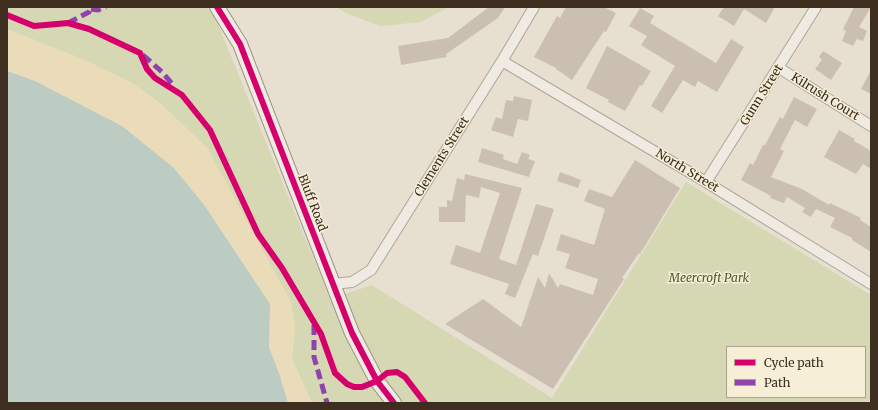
<!DOCTYPE html>
<html>
<head>
<meta charset="utf-8">
<style>
	body { margin:0 }
	#map { position:relative; width:878px; height:410px; overflow:hidden; background:#e7e0d1; font-family:Merriweather,serif }
	canvas { display:block }
	.frame { position:absolute; inset:0; border:8px solid #3d2e20; pointer-events:none }
	.legend { position:absolute; left:726px; top:346px; width:140px; height:52px; box-sizing:border-box; background:#f7eed8; border:1px solid #ada18e; margin:0; padding:5px 7px; list-style:none; font-size:12px; color:#3d2e20 }
	.legend li { display:flex; align-items:center; gap:8px; height:20px }
	.legend b { width:20px; border:1px solid #ada18e }
</style>
</head>
<body>
<div id="map">
<canvas width="878" height="410"></canvas>
<div class="frame"></div>
<ul class="legend">
<li><b style="height:5px;background:#d6006c"></b>Cycle path</li>
<li><b style="height:5px;background:#8e44ad"></b>Path</li>
</ul>
</div>
<script>
const g = document.querySelector('canvas').getContext('2d');
g.lineJoin = 'round';
function paint(path, color) {
  g.fillStyle = color;
  g.fill(path, 'evenodd');
}
function toPath(rows) {
  const path = new Path2D();
  for (const r of rows) {
    path.moveTo(r[0], r[1]);
    for (let i = 2; i < r.length; i += 2) path.lineTo(r[i], r[i + 1]);
  }
  return path;
}
function trace(path, color, width, dash) {
  g.strokeStyle = color;
  g.lineWidth = width;
  g.lineCap = dash ? 'butt' : 'round';
  g.setLineDash(dash || []);
  g.stroke(path);
}
function drawText(font, color, halo, rows, align = 'center') {
  g.font = font + ' Merriweather,serif';
  g.lineWidth = 3;
  g.setLineDash([]);
  g.textBaseline = 'middle';
  g.strokeStyle = halo;
  g.fillStyle = color;
  for (const [text, x, y, turn = 0] of rows) {
    g.save();
    g.translate(x, y);
    g.rotate((+turn || 0) * Math.PI / 180);
    g.textAlign = isNaN(turn) ? turn : align;
    if (halo) g.strokeText(text, 0, 0);
    g.fillText(text, 0, 0);
    g.restore();
  }
}
const green = toPath([
	[7,7,206,7,215,17,330,299,375,392,387,403,312,403,292,359,295,324,208,149,161,104,132,83,82,59,7,29],
	[336,7,449,7,421,22,380,26,346,13],
	[686,182,871,295,871,403,398,403,386,392,342,295,372,285,552,398],
	[727,347,865,347,865,397,727,397]
]);
const sand = toPath([
	[7,29,82,59,132,83,161,104,208,149,291,302,295,324,292,359,312,403,288,403,279,373,269,347,270,304,205,206,174,168,122,126,35,81,7,71]
]);
const water = toPath([
	[7,71,35,81,122,126,174,168,205,206,270,304,269,347,279,373,288,403,7,403]
]);
const building = toPath([
	[489,7,505,7,498,18,446,54,447,57,401,65,398,46,448,38],
	[566,7,604,7,616,13,606,32,604,31,572,80,556,69,556,68,534,57,557,16,560,18],
	[724,7,775,7,766,23,744,9,734,26,718,16],
	[854,7,871,7,859,27,867,31,863,41,857,39,853,46,842,41,846,31,843,29],
	[640,8,654,16,650,23,716,63,731,39,744,47,717,92,698,81,695,87,683,80,662,113,651,106,675,66,641,45,647,36,629,26],
	[607,46,651,71,642,86,640,85,625,111,608,102,609,100,586,88],
	[823,51,842,63,831,80,815,69,822,60,819,57],
	[871,70,871,94,861,89],
	[514,96,532,100,528,121,518,119,513,137,491,130,496,117,502,119,506,100,513,101],
	[794,97,817,109,807,127,795,120,780,149,784,151,771,177,802,189,829,205,830,203,861,218,860,220,871,227,871,252,852,240,852,238,830,227,835,218,816,209,811,217,802,212,805,208,787,197,784,203,770,198,771,196,741,180,750,163,753,165,763,145,765,145,780,117,783,119],
	[839,130,855,139,854,141,871,151,871,169,863,164,856,174,824,157],
	[482,148,504,155,503,159,517,164,522,152,530,155,528,159,535,161,529,177,478,162],
	[635,160,680,188,640,254,639,253,622,278,624,279,553,389,445,324,483,299,521,327,538,277,545,288,549,273,558,288,560,284,593,295,598,279,565,268,570,254,556,250,561,234,594,245,605,209,584,201,589,189,612,197],
	[560,172,581,180,578,188,557,181],
	[465,174,522,188,499,259,516,265,536,204,554,209,538,256,533,254,515,298,505,294,509,284,450,264,456,245,480,253,500,193,481,187,479,198,466,195,465,222,439,222,439,207,447,207,447,200,452,201,457,178,464,180]
]);
const street = toPath([
	[502,61,706,182,871,284],
	[779,68,871,126],
	[706,182,816,7],
	[332,284,352,282,371,270,502,61,534,7]
]);
const secondary = toPath([
	[217,7,240,44,352,333,377,381,394,403]
]);
const quiet = toPath([
	[91,9,98,10,106,7],
	[68,23,89,12,91,9,89,7],
	[143,55,162,72,174,86],
	[314,325,314,357,327,403]
]);
const cycleway = toPath([
	[217,7,240,44,352,333,377,381,394,403],
	[7,15,34,26,68,23,89,29,140,53,147,69,155,78,182,95,210,130,258,234,282,268,321,334,335,373,347,384,354,387,362,387,377,381,387,373,397,372,405,377,425,403]
]);
const streetNames = [
	["Gunn Street",762,95,-58],
	["Kilrush Court",825,97,32],
	["Clements Street",442,157,-58],
	["North Street",687,171,31],
	["Bluff Road",312,203,69]
];
const parkNames = [
	["Meercroft Park",709,279]
];
paint(green, '#d6d7b3');
paint(sand, '#eadcb9');
paint(water, '#bcccc2');
paint(building, '#cbbfb2');
trace(street, '#ada599', 12);
trace(secondary, '#9c958a', 16);
trace(street, '#efebe3', 10);
trace(secondary, '#efebe3', 14);
trace(quiet, '#8e44ad', 5, [10, 5]);
trace(cycleway, '#d6006c', 6);
drawText('12px', '#3d2e20', '#f7eed8', streetNames);
drawText('italic 12px', '#4d5a26', '#f7eed8', parkNames);
</script>
</body>
</html>
